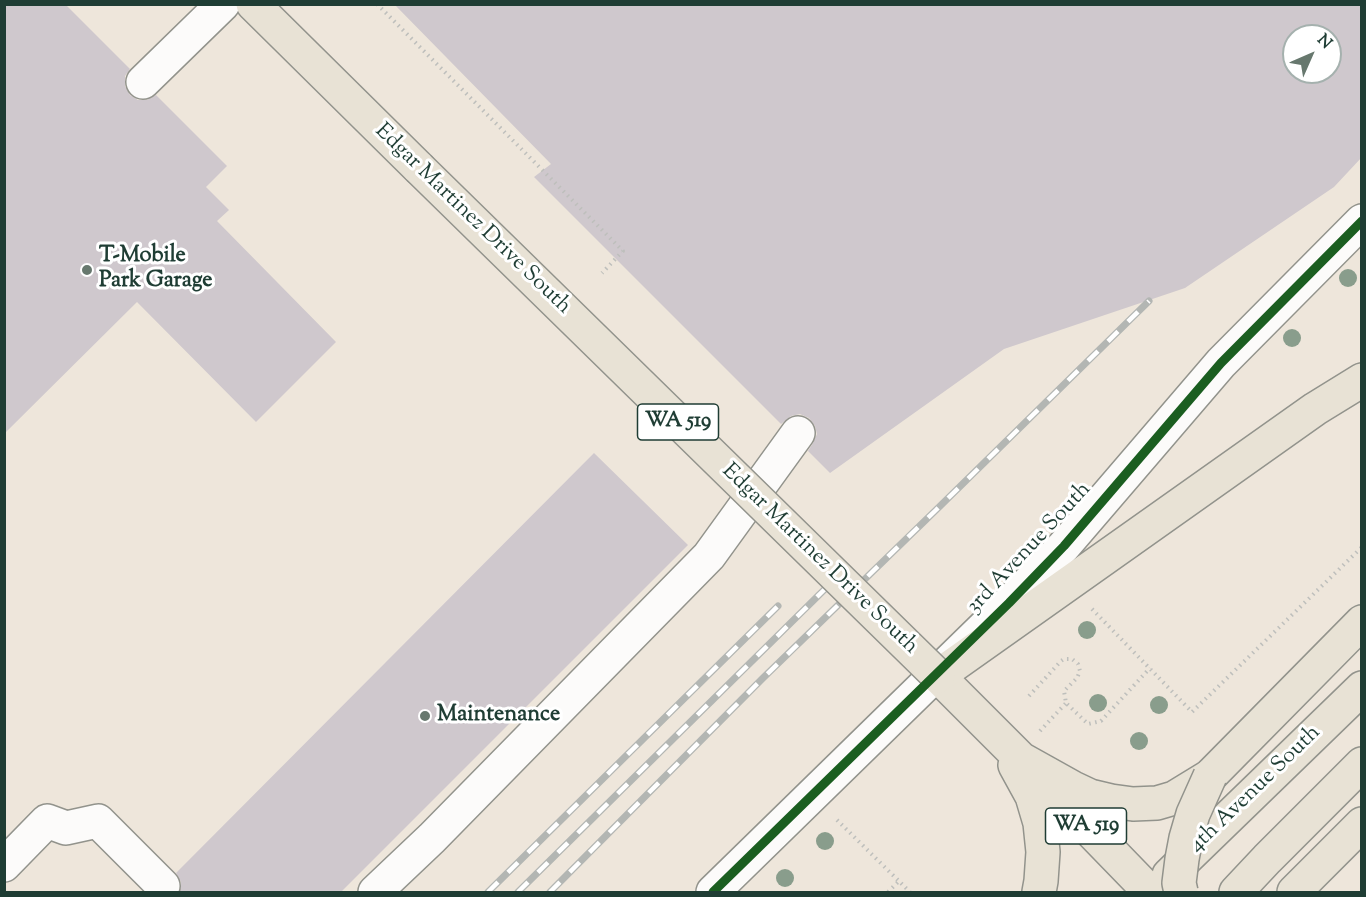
<!DOCTYPE html>
<html>
<head>
<meta charset="utf-8">
<style>
	body { margin:0 }
	#map { position:relative; width:1366px; height:897px; overflow:hidden; background:#eee6db; font-family:"Sorts Mill Goudy",serif }
	canvas { display:block }
	.frame { position:absolute; inset:0; border:6px solid #1f3d34; pointer-events:none }
	.north { position:absolute; left:1282px; top:24px; width:60px; height:60px; box-sizing:border-box; background:#fff; border:2px solid #a5b1ae; border-radius:50%; rotate:45deg; font-size:16px; font-weight:700; line-height:24px; text-align:center; color:#1f3d34 }
	.north::after { content:''; display:block; margin:auto; width:21px; height:27px; background:#67786e; clip-path:polygon(50% 0,100% 100%,50% 72%,0 100%) }
</style>
</head>
<body>
<div id="map">
<canvas width="1366" height="897"></canvas>
<div class="frame"></div>
<div class="north">N</div>
</div>
<script>
const g = document.querySelector('canvas').getContext('2d');
g.lineJoin = 'round';
function paint(path, color) {
  g.fillStyle = color;
  g.fill(path, 'evenodd');
}
function toPath(rows) {
  const path = new Path2D();
  for (const r of rows) {
    path.moveTo(r[0], r[1]);
    for (let i = 2; i < r.length; i += 2) path.lineTo(r[i], r[i + 1]);
  }
  return path;
}
function trace(path, color, width, dash) {
  g.strokeStyle = color;
  g.lineWidth = width;
  g.lineCap = dash ? 'butt' : 'round';
  g.setLineDash(dash || []);
  g.stroke(path);
}
function drawText(font, color, halo, rows, align = 'center') {
  g.font = font + ' "Sorts Mill Goudy",serif';
  g.lineWidth = 6;
  g.setLineDash([]);
  g.textBaseline = 'middle';
  g.strokeStyle = halo;
  g.fillStyle = color;
  for (const [text, x, y, turn = 0] of rows) {
    g.save();
    g.translate(x, y);
    g.rotate((+turn || 0) * Math.PI / 180);
    g.textAlign = isNaN(turn) ? turn : align;
    if (halo) g.strokeText(text, 0, 0);
    g.fillText(text, 0, 0);
    g.restore();
  }
}
const building = toPath([
	[4,4,65,4,130,69,125,76,125,86,130,95,138,100,147,100,156,95,227,166,206,187,229,210,217,221,336,342,256,422,137,302,4,434],
	[394,4,1362,4,1362,157,1334,187,1185,288,1004,349,830,473,808,451,813,443,817,434,815,426,809,418,800,414,791,416,781,424,534,177,551,164],
	[1294,36,1330,36,1330,72,1294,72],
	[594,453,688,545,341,892,180,892,181,882,176,873]
]);
const path = toPath([
	[377,4,623,251,602,273],
	[1092,609,1192,712,1362,547],
	[1029,696,1061,661,1064,659,1072,659,1078,664,1080,671,1077,678,1064,691,1066,703,1088,724,1101,721,1150,668],
	[1040,731,1066,703],
	[837,820,910,892],
	[888,892,899,881]
]);
const minor = toPath([
	[143,82,223,4],
	[4,865,47,821,66,828,98,821,163,886],
	[375,892,432,838,709,556,798,433],
	[713,892,1009,603,1039,572,1064,546,1221,363,1362,221]
]);
const major = toPath([
	[253,4,419,168],
	[938,676,1021,759,1150,892],
	[1021,759,1073,788,1090,796,1111,801,1133,804,1157,803,1174,798,1210,776,1362,622],
	[1015,765,1032,796,1040,823,1043,852,1041,881,1039,892],
	[1169,875,1362,688],
	[1236,892,1267,859,1362,764],
	[1294,892,1362,824]
]);
const highway = toPath([
	[938,676,1315,409,1362,380]
]);
const rail = toPath([
	[488,892,778,606],
	[518,892,825,589],
	[550,892,763,678,936,510,1149,301]
]);
const majorBridge = toPath([
	[419,168,938,676],
	[1181,892,1179,883,1182,859,1186,838,1193,814,1210,776]
]);
const cycleway = toPath([
	[713,892,1009,603,1039,572,1064,546,1221,363,1362,221]
]);
const trees = [
	[1348,278],
	[1292,338],
	[1087,630],
	[1098,703],
	[1159,705],
	[1139,741],
	[825,841],
	[785,878]
];
const markers = [
	[87,270,6,"#67786e"],
	[425,716,6,"#67786e"]
];
const shields = [
	[678,422,81],
	[1086,826,81]
];
const shieldNames = [
	["WA 519",678,422],
	["WA 519",1086,826]
];
const streetNames = [
	["Edgar Martinez Drive South",472,220,44],
	["3rd Avenue South",1030,549,-47],
	["Edgar Martinez Drive South",819,560,44],
	["4th Avenue South",1256,790,-44]
];
const poiNames = [
	["T-Mobile",99,257],
	["Park Garage",99,282],
	["Maintenance",437,716]
];
paint(building, '#cfc8cd');
trace(minor, '#92938c', 36);
trace(major, '#92938c', 36);
trace(highway, '#92938c', 36);
trace(path, '#bebfbc', 4, [1.5, 4.5]);
trace(minor, '#fcfbfa', 33);
trace(major, '#e8e2d5', 33);
trace(highway, '#e8e2d5', 33);
trace(rail, '#b3b6b3', 7);
trace(rail, '#fff', 4.5, [14]);
trace(majorBridge, '#92938c', 36, []);
trace(majorBridge, '#e8e2d5', 33);
trace(cycleway, '#1b5e20', 9);
g.fillStyle = '#899d8c';
for (const [x, y] of trees) {
  g.beginPath();
  g.arc(x, y, 9, 0, 2 * Math.PI);
  g.fill();
}
for (const [x, y, r, color] of markers) {
  const dot = new Path2D();
  dot.arc(x, y, r, 0, 2 * Math.PI);
  g.fillStyle = color;
  g.fill(dot);
  trace(dot, '#fff', 2);
}
for (const [x, y, w] of shields) {
  const box = new Path2D();
  box.roundRect(x - w / 2, y - 18, w, 36, 4.5);
  g.fillStyle = '#fff';
  g.fill(box);
  trace(box, '#1f3d34', 1.5);
}
drawText('bold 21px', '#1f3d34', null, shieldNames);
drawText('22px', '#1f3d34', '#fff', streetNames);
drawText('bold 22px', '#1f3d34', '#fff', poiNames, 'left');
</script>
</body>
</html>
